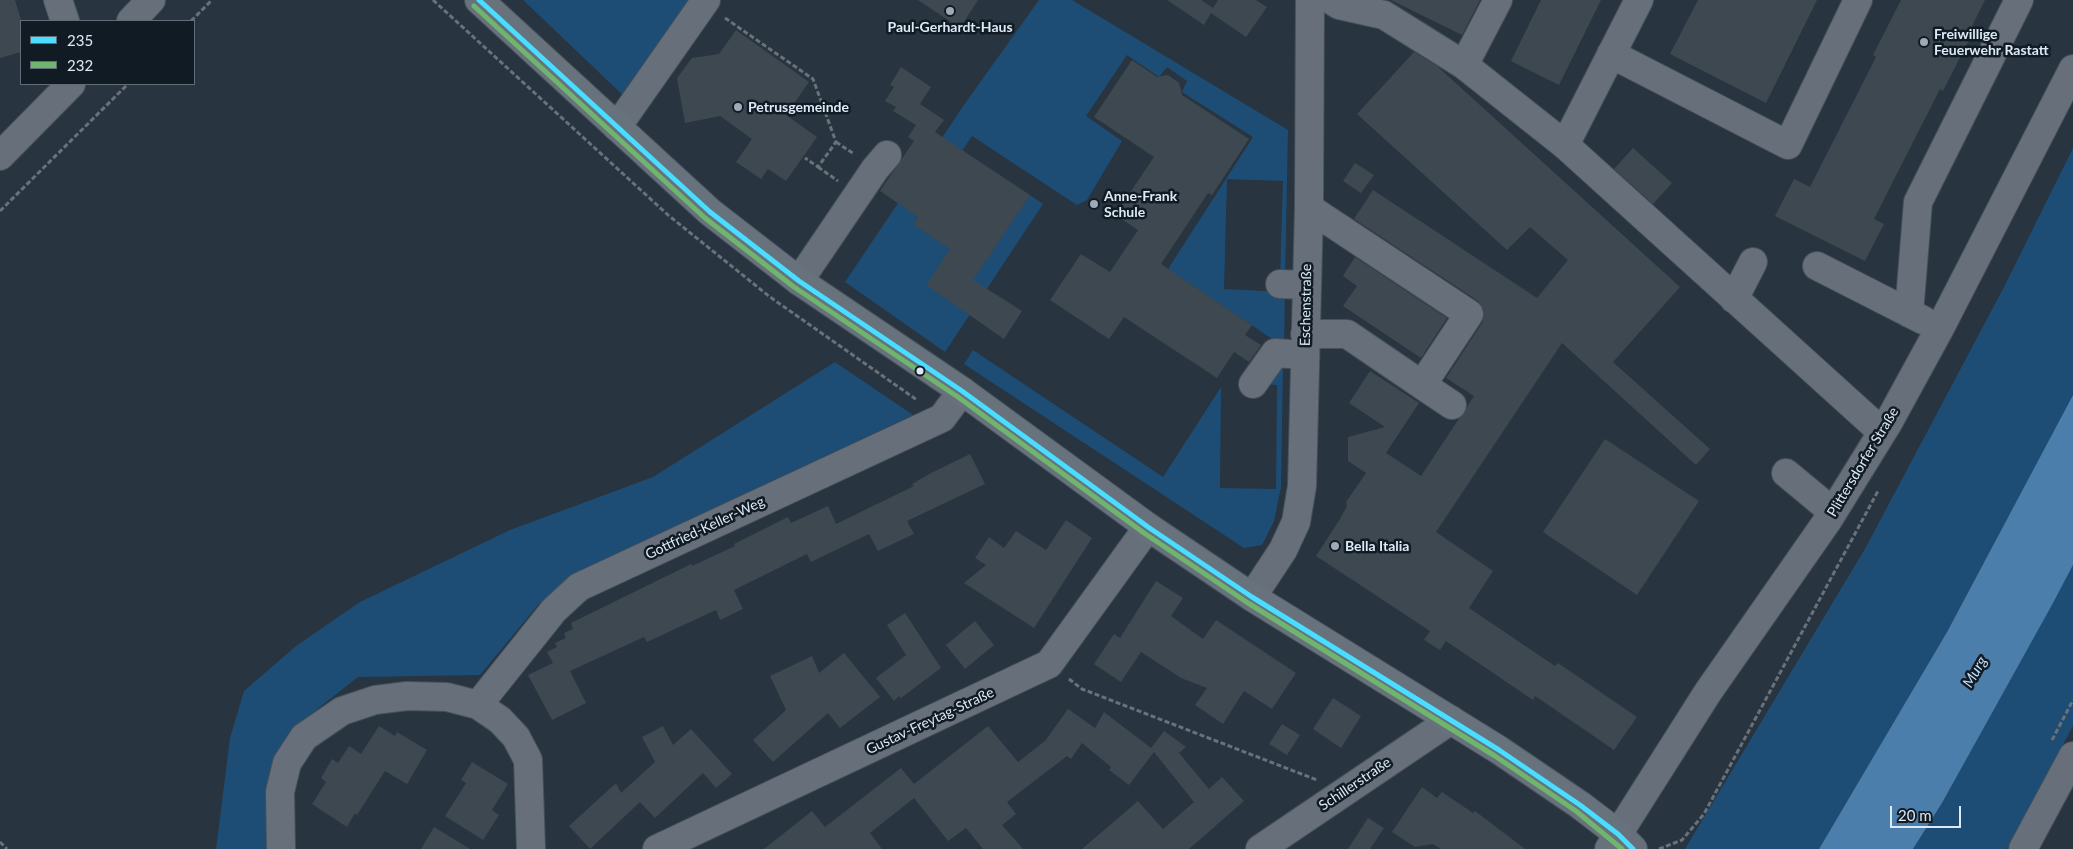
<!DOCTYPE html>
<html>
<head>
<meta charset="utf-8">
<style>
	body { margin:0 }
	#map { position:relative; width:2073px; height:849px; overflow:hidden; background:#28343f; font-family:Lato,sans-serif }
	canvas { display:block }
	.legend { position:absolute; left:20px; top:20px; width:175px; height:65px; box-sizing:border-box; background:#111b24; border:1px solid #626d78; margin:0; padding:6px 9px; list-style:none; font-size:15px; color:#dce9f7 }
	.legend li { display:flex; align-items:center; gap:10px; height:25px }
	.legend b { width:25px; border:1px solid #626d78 }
	.scale { position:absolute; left:1890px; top:806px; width:71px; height:22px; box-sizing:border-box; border:2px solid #dce9f7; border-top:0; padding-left:6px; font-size:15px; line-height:18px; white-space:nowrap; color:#dce9f7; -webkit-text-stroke:4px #111b24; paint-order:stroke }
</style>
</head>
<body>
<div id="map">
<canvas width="2073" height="849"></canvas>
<ul class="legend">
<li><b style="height:6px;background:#49ddff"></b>235</li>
<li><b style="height:6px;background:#70b56d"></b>232</li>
</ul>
<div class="scale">20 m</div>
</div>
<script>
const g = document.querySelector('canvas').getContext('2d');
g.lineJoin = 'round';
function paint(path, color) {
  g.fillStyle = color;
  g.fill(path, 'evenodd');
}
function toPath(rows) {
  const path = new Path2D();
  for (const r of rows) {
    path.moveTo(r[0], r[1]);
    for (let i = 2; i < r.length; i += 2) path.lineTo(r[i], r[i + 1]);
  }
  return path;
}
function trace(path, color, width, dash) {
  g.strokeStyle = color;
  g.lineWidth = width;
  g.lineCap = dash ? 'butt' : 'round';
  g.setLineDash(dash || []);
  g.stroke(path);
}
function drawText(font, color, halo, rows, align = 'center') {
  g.font = font + ' Lato,sans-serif';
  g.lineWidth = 5;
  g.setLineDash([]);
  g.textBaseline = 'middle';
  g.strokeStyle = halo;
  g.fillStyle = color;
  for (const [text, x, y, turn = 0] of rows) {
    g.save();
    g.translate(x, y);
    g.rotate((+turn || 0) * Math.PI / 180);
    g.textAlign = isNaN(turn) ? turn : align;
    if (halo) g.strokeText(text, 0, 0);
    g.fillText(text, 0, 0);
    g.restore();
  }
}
const green = toPath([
	[523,0,698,0,627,99],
	[1039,0,1072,0,1288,130,1285,280,1280,279,1283,181,1227,179,1224,289,1285,292,1284,347,1168,269,1253,137,1182,92,1187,81,1167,67,1159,77,1127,55,1086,116,1122,141,1087,200,1077,205,972,136,913,224,1030,195,1043,204,945,352,845,282,966,102],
	[2073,148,2073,395,1947,632,1819,849,1685,849,1866,547,2005,285],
	[973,350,1163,477,1221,387,1220,488,1276,489,1277,385,1258,384,1283,366,1281,487,1274,521,1262,545,1244,548,964,364],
	[835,362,913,415,573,574,538,605,480,675,358,677,297,725,275,756,267,796,268,849,216,849,230,738,244,691,296,646,360,602,510,530,653,477],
	[2073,565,2073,726,2007,849,1913,849,1942,803]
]);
const water = toPath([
	[2073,395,2073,565,2053,603,1942,803,1913,849,1819,849,1947,632]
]);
const building = toPath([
	[0,0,15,0,21,20,21,52,0,58],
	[918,0,978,0,960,28],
	[1167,0,1201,0,1213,8,1218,0,1256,0,1267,7,1246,37,1211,13,1204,25],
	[1391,0,1480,0,1462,35],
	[1541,0,1601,0,1559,85,1511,61],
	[1698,0,1817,0,1766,103,1670,54],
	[1901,0,1985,0,1972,26,1975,28,1943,91,1940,89,1874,219,1884,224,1865,261,1775,216,1794,179,1810,187,1876,57,1873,55],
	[736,30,809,82,786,115,817,137,786,181,768,169,761,179,736,162,752,139,720,116,685,123,677,78,692,58,719,54],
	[1414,52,1437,66,1680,287,1613,362,1710,449,1696,465,1562,343,1436,532,1493,571,1469,608,1555,666,1558,663,1637,717,1614,750,1535,696,1533,700,1446,641,1440,650,1424,640,1430,631,1316,556,1340,519,1347,506,1346,502,1366,473,1348,461,1348,437,1385,427,1349,403,1370,371,1419,403,1386,453,1421,476,1474,396,1446,378,1482,323,1484,315,1483,308,1478,301,1354,219,1373,190,1537,298,1568,260,1530,227,1507,250,1357,114],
	[1132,60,1157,77,1168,75,1179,83,1182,95,1249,139,1212,195,1208,193,1161,264,1252,325,1245,335,1261,345,1249,362,1234,352,1217,378,1124,317,1109,339,1050,300,1081,254,1110,272,1138,230,1115,215,1154,157,1094,117],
	[901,67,931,87,920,104,944,120,935,132,1030,195,973,280,1022,311,1004,339,926,285,950,249,913,224,918,217,880,191,914,141,908,137,916,125,893,111,896,107,885,101,894,87,890,85],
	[1633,148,1672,183,1653,204,1614,169],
	[1355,163,1374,175,1361,193,1343,181],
	[1355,257,1447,318,1421,358,1343,306,1357,286,1343,276],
	[1605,439,1699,501,1637,595,1543,532],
	[970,454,985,484,907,521,914,534,878,551,869,534,811,562,807,554,734,590,743,609,720,620,716,610,647,642,644,637,570,671,586,703,552,720,528,675,553,663,547,652,557,647,555,643,566,638,564,633,573,629,571,623,691,564,692,566,735,546,734,544,788,517,791,523,828,506,836,524,914,486,912,484,931,473],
	[1066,520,1092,538,1034,628,964,583,986,565,975,558,989,537,1004,548,1016,531,1046,550],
	[1156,581,1183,598,1171,616,1203,639,1216,620,1296,673,1272,709,1244,691,1223,724,1195,705,1207,688,1181,678,1141,652,1121,682,1094,664,1114,634,1120,638],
	[905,613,941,668,901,698,899,696,894,701,876,678,906,655,887,625],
	[975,621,994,645,965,669,946,645],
	[844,653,880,697,840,728,828,713,773,762,753,740,786,710,770,676,812,656,819,673],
	[1333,698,1361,716,1341,748,1313,729],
	[1068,709,1095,728,1104,712,1151,748,1164,731,1186,747,1179,753,1209,789,1222,777,1244,801,1189,849,1082,849,1138,801,1163,829,1194,802,1154,752,1129,785,1109,770,1111,767,1082,743,1071,759,1067,756,1007,802,1016,814,1002,825,1023,849,983,849,966,828,948,841,914,798,870,833,882,849,764,849,812,811,825,827,901,768,914,784,988,726,1018,762,1045,741],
	[1282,724,1300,735,1287,755,1269,744],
	[379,726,395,736,397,732,427,750,407,784,385,771,357,815,355,813,347,827,312,804,326,782,321,778,332,759,338,763,349,746,361,754],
	[663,726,673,745,691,729,732,774,716,788,703,773,655,818,640,802,590,849,569,826,616,783,621,793,655,762,642,737],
	[472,762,508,784,492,810,499,815,483,840,445,816,466,783,461,780],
	[1422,787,1437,798,1442,792,1473,813,1475,811,1525,849,1441,849,1433,844,1415,847,1392,832],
	[1368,818,1384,828,1370,849,1348,849],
	[434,827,470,849,421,849]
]);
const path = toPath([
	[433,0,668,215,770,297,917,400],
	[725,18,813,79,836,142,818,167,805,158],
	[191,21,212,0],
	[836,142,854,154],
	[818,167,838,181],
	[0,211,128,84],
	[1069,679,1082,689,1317,780],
	[2052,740,2073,700],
	[0,842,7,849],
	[1659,849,1682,840,1704,814,1878,491]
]);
const minor = toPath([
	[58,0,65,21],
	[1331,0,1339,5,1384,15,1464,65,1565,145,1882,432],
	[131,21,151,0],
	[1611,54,1788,145,1858,0],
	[1464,65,1498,0],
	[617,127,706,0],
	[1565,145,1639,0],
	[0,156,71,84],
	[1817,266,1923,320],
	[799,281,875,169,887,155],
	[1280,284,1306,285],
	[1734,299,1753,262],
	[1909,313,1918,202,2019,0],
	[1305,334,1347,334,1422,385,1469,314,1309,208],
	[1253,384,1275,353,1305,355],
	[1422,385,1452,405],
	[1786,473,1833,512],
	[1252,597,1283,550,1296,522,1302,486,1309,208,1310,0],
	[478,705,554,610,579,587,942,418,962,391],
	[281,849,280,792,287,763,304,737,342,711,375,700,407,696,447,697,478,705,500,720,516,737,528,760,531,849],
	[657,849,1049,664,1148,527],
	[1260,849,1451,720],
	[1633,849,1618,834,1708,692,1828,520,1888,423,1940,328,2073,69],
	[2023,849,2073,756]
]);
const major = toPath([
	[479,0,710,212,799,281,962,391,1148,527,1252,597,1499,750,1580,805,1618,834,1609,849]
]);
const bus1 = toPath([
	[479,0,710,212,799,281,962,391,1148,527,1252,597,1499,750,1580,805,1618,834,1633,849]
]);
const bus2 = toPath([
	[474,6,705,218,794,287,958,397,1144,533,1248,603,1495,756,1576,811,1622,849]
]);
const markers = [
	[950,11,5,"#9daab7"],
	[1924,42,5,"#9daab7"],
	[738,107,5,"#9daab7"],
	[1094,204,5,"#9daab7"],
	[920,371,4.5,"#dce9f7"],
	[1335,546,5,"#9daab7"]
];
const poiNames = [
	["Paul-Gerhardt-Haus",950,27,"center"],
	["Freiwillige",1934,34],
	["Feuerwehr Rastatt",1934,50],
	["Petrusgemeinde",748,107],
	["Anne-Frank",1104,196],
	["Schule",1104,212],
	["Bella Italia",1345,546]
];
const streetNames = [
	["Eschenstraße",1306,305,-89],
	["Plittersdorfer Straße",1863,462,-59],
	["Gottfried-Keller-Weg",705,528,-25],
	["Gustav-Freytag-Straße",930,721,-25],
	["Schillerstraße",1355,784,-34]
];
const waterNames = [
	["Murg",1975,672,-60]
];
paint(green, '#1d4d75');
paint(water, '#4c7eac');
paint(building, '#3e4851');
trace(minor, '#46515a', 30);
trace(major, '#46515a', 30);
trace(path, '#69727a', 3, [5, 2.5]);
trace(minor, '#67707a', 28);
trace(major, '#67727d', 28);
trace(bus1, '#49ddff', 5);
trace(bus2, '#70b56d', 5);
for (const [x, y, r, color] of markers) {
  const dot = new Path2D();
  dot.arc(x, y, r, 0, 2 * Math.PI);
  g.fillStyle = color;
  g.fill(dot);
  trace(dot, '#111b24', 2);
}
drawText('bold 14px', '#dce9f7', '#111b24', poiNames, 'left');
drawText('14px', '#dce9f7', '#111b24', streetNames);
drawText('italic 15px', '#c2dffb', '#111b24', waterNames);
</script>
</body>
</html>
